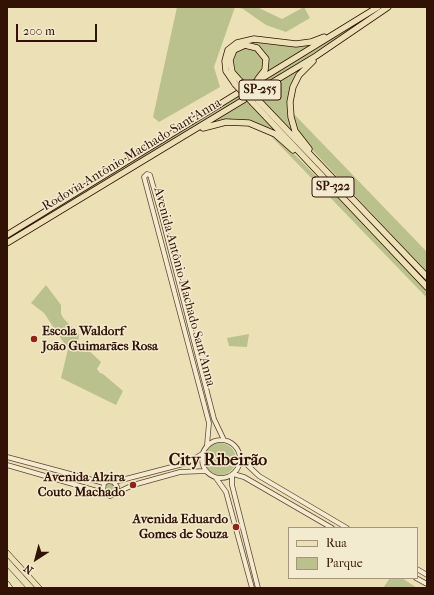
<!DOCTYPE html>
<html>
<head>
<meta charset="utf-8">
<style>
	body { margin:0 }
	#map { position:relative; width:434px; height:595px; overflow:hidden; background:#ece0b7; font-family:"IM FELL French Canon",serif }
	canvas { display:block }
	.frame { position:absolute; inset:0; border:8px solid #321205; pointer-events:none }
	.legend { position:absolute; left:288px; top:527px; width:130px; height:52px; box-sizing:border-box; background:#f3ebd0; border:1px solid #a6947f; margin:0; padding:5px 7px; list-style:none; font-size:12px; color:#321205 }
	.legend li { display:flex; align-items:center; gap:8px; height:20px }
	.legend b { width:20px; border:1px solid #a6947f }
	.north { position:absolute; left:16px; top:539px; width:40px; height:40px; -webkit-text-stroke:3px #f3ebd0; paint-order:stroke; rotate:216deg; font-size:11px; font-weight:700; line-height:16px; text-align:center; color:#321205 }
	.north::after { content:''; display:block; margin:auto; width:14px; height:18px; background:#321205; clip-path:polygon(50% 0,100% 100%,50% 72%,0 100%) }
	.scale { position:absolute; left:16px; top:24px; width:81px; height:18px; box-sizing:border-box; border:2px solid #321205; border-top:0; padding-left:5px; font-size:12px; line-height:14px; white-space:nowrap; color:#321205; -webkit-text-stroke:3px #f3ebd0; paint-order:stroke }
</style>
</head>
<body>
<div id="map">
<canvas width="434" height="595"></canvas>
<div class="frame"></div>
<ul class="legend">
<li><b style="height:5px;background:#ece0b7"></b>Rua</li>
<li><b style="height:11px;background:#bac18c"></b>Parque</li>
</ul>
<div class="north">N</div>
<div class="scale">200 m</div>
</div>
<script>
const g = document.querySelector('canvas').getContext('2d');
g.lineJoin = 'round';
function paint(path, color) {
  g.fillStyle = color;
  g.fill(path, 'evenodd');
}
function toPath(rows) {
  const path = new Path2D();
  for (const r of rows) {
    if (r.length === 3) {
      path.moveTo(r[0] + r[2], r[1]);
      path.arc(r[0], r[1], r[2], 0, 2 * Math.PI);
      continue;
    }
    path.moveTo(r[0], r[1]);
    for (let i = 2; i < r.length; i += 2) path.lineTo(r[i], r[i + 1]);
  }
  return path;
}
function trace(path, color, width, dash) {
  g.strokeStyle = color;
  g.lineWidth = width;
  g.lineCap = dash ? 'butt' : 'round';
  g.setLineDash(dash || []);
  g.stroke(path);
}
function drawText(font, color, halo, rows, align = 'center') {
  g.font = font + ' "IM FELL French Canon",serif';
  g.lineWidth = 3;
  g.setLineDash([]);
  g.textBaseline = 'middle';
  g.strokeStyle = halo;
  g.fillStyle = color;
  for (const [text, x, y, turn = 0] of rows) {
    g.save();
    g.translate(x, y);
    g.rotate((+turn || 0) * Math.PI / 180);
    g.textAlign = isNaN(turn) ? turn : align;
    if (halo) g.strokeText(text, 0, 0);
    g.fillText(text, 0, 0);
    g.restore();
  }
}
const green = toPath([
	[177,7,235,7,214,67,220,87,159,122,153,117],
	[236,7,257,7,282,19,304,7,310,18,286,32,266,25,243,9],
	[380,7,385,7,253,92,249,88],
	[251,40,291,45,318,41,265,74,268,67,268,59,261,49,248,43,237,47,230,54,228,64,231,74,243,87,241,88,229,74,226,67,227,60,230,51,236,45],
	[250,46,262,55,265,66,259,77,246,85,235,73,231,60,236,50],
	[305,66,299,73,289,109,303,144,257,96],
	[241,94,245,97,7,241,7,237],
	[248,101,290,145,256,124,209,124],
	[256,101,427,280,427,283,254,102],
	[293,113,427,252,427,273,303,140,297,131],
	[267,132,284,144,366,226,427,290,427,298],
	[46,285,61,305,61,314,64,319,79,334,78,344,82,344,101,362,97,369,100,373,103,374,123,391,116,405,61,378,68,349,44,313,31,303],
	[249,334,247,347,229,346,227,338],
	[220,459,16],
	[110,488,5.5],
	[390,578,402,578,417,588,383,588]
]);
const stream = toPath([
	[7,567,26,588]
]);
const minor = toPath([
	[221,459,19],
	[207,445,209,423,144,177,147,174,150,175,162,217,214,419,224,440],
	[7,457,104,483],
	[240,458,259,476,347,528],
	[7,465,104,493],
	[233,474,244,477,332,528],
	[232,475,232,485,258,588],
	[216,478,226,492,252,588],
	[114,482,187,463,202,454],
	[116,493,117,487,114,482,108,481,104,483,103,491,110,496,133,485,180,472,206,471],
	[417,569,427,575],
	[416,578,427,584]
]);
const major = toPath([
	[7,553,39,588],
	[7,584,10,588]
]);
const highway = toPath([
	[240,81,232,72,230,60,234,50,245,45,257,48,266,59,265,70,258,79],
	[235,84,226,71,225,61,228,50,237,43,254,39,296,44,311,42,324,37],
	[258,100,427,277],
	[253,103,427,287],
	[203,128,226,122,249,123,275,134,293,150],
	[309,149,295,131,291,117,290,102,293,87,299,75,313,61],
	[7,235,378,7],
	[7,243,316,56,388,7]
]);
const highwayBridge = toPath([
	[240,81,258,100],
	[235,84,253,103]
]);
const markers = [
	[34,339,4,"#8f2418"],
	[133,485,4,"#8f2418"],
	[236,527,4,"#8f2418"]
];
const shields = [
	[260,90,42],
	[333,187,42]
];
const shieldNames = [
	["SP-255",260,90],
	["SP-322",333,187]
];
const streetNames = [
	["Rodovia Antônio Machado Sant'Anna",132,155,-31],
	["Avenida Antônio Machado Sant'Anna",184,287,75]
];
const poiNames = [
	["Escola Waldorf",42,332,"left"],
	["João Guimarães Rosa",42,347,"left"],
	["Avenida Alzira",125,478],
	["Couto Machado",125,493],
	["Avenida Eduardo",228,520],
	["Gomes de Souza",228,535]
];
const districtNames = [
	["City Ribeirão",218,461]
];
paint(green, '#bac18c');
trace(stream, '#70786f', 1);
trace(minor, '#604632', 5.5);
trace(major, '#321205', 6);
trace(highway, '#321205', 7);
trace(minor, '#f3ebd0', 4);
trace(major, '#ece0b7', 5);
trace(highway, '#ece0b7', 5.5);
trace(highwayBridge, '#321205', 7, []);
trace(highwayBridge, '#ece0b7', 5.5);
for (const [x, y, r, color] of markers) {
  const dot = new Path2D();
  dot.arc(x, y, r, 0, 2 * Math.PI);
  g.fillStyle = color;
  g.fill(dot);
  trace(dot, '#f3ebd0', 1.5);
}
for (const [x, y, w] of shields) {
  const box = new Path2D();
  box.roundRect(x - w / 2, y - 10, w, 20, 3);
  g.fillStyle = '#f3ebd0';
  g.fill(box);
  trace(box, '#321205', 1);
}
drawText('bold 12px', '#321205', null, shieldNames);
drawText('13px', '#321205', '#f3ebd0', streetNames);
drawText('bold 13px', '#321205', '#f3ebd0', poiNames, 'right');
drawText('bold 17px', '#321205', '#f3ebd0', districtNames);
</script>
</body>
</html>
